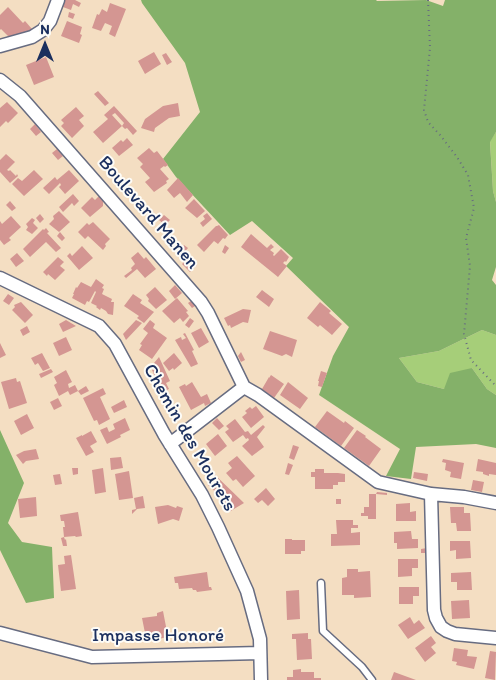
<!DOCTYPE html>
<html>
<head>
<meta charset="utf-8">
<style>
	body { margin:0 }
	#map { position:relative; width:496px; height:680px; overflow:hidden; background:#f4dec2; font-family:Itim,sans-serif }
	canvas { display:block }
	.north { position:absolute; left:20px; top:20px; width:50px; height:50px; -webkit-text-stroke:4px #fdfcf7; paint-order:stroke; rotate:0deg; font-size:14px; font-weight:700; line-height:20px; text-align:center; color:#1b2f5e }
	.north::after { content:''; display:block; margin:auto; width:18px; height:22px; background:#1b2f5e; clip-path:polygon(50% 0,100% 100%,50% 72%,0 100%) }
</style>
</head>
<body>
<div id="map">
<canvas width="496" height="680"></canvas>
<div class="north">N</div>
</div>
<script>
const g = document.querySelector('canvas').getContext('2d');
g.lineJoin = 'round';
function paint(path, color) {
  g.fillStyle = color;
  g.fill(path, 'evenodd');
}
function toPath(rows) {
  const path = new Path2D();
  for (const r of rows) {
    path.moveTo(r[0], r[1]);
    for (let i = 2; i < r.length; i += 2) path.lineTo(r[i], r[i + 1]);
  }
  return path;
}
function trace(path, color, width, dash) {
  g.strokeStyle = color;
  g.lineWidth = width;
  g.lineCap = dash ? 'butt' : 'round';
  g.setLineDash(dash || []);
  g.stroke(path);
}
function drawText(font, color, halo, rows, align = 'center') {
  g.font = font + ' Itim,sans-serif';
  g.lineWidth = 4;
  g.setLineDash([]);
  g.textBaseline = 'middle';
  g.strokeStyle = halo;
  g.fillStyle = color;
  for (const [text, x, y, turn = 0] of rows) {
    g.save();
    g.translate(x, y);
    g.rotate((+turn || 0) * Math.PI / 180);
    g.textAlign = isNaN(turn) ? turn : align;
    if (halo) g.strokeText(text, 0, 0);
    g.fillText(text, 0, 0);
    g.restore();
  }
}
const green = toPath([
	[496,132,496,202,493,191,490,141],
	[482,330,496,335,496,395,487,389,472,368,444,389,417,382,399,358,439,351]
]);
const forest = toPath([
	[141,0,376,0,377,1,426,0,443,6,445,0,496,0,496,132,490,142,493,191,496,202,496,267,492,280,496,285,496,335,482,330,439,351,399,358,417,382,444,389,450,373,472,368,487,389,496,395,496,448,476,444,416,447,411,479,386,476,400,449,319,395,333,356,349,327,286,266,293,258,252,221,230,235,176,177,163,159,200,112,185,63,142,3],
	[0,430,24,483,8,523,22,542,52,547,54,598,26,603,0,550]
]);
const building = toPath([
	[65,0,75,0,81,3,79,7,73,4,71,10,63,7],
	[110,3,126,9,115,37,109,34,112,26,105,23,101,31,92,28,97,14,99,15,102,9,107,12],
	[8,7,23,23,25,21,32,29,26,33,9,37,1,29,0,30,0,15],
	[69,12,75,14,73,19,68,17],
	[67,21,82,27,80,34,82,35,79,43,61,36],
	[154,52,161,64,145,74,138,61],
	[166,53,172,62,167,65,162,55],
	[46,57,54,77,34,85,26,65],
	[98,91,109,103,105,106,94,94],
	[7,102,18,113,8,123,6,121,0,127,0,108],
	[178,103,180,116,169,118,155,128,154,132,141,128,145,119,163,106],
	[114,106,137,131,133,135,127,128,125,129,122,126,124,123,115,113,112,115,122,126,103,143,93,132,108,119,104,115],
	[76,107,84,116,79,120,84,126,72,138,61,126,64,123,61,120],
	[35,124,41,132,36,136,30,129],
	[127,138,133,145,119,156,112,148,121,140,123,142],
	[149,148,154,153,157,151,168,165,165,167,164,166,160,169,169,179,166,181,167,183,154,192,145,182,150,178,140,167,143,164,137,158],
	[57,149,63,156,58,160,52,153],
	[6,154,15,162,7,170,9,171,10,170,16,176,17,174,18,176,10,183,0,172,0,160],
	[34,170,43,179,24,196,12,184,18,178,22,181],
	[69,170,79,181,65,194,59,187,61,185,60,183,49,194,43,188,55,177,57,180],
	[178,178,193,195,187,202,180,193,174,198,167,190],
	[73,194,79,201,74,206,72,203,63,212,59,207],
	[99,196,103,200,103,206,90,217,81,208,92,197,95,200],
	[194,199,205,211,197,218,185,208],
	[10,201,16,208,12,211,6,205],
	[59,211,70,222,59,232,49,224,54,219,53,216],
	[207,213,212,219,203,227,200,223,205,219,203,216],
	[40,214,44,219,40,223,36,218],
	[164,215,170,220,165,225,159,220],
	[11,216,21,227,9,238,11,240,4,245,0,240,0,221,2,224],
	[32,218,35,220,33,223,38,228,32,234,26,230,28,227,26,224],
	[93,222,110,239,105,244,106,246,103,250,88,236,85,239,78,232,87,223,89,225],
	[219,225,228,235,225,239,223,238,218,244,214,241,204,252,197,245,216,226,217,226],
	[46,228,49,232,47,233,61,248,56,252,46,242,30,257,23,249,43,229,44,230],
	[60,232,65,238,62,241,57,236],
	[251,234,267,248,271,244,274,247,270,250,274,253,273,255,274,256,281,249,289,257,286,262,285,261,283,263,287,266,278,277,241,247],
	[184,245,188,248,182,255,178,251],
	[225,245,229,248,225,254,222,252],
	[82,246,93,258,79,270,67,256,70,253,72,256],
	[138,252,144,259,146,257,156,269,145,278,137,269,126,278,124,276,132,270,131,268,135,264,131,258],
	[17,253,24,261,16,267,10,259],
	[58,257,64,262,60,266,65,270,55,280,48,274,47,276,43,272],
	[189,257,197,265,190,272,182,264],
	[96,279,104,285,102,288,104,289,102,294,112,299,111,302,114,302,113,315,108,314,106,311,101,308,100,310,96,307,97,306,91,303,96,292,95,291,89,302,87,301,85,305,72,298,74,294,73,294,76,287,77,288,81,282,91,287],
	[175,285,182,293,175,299,169,291],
	[155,287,167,300,156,309,148,301,149,299,146,295],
	[262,290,274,299,269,307,256,297],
	[8,294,14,298,9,305,3,301],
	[133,294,142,300,140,303,154,312,144,323,137,318,139,316,124,306],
	[177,298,188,311,186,312,189,316,183,322,180,318,174,323,162,311],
	[191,301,195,306,192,308,188,303],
	[21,302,33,315,25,323,12,310,15,307,14,305],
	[320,302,331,311,329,313,342,324,332,335,320,325,318,327,307,318],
	[243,309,251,310,248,323,243,322,231,328,230,325,228,326,224,318],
	[190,318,194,321,189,328,185,325],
	[66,320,76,326,63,332,59,324],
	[136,320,142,323,126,340,123,334],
	[150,320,155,324,153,328,167,338,152,359,139,350,142,345,140,344,148,333,143,329],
	[27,326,30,332,23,336,20,330],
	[201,328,209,342,199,348,191,333],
	[270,331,297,340,292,357,286,354,282,356,263,349],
	[185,333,194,350,192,351,198,364,191,367,175,340,181,337,182,340,186,338,183,334],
	[66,337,72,350,59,356,53,343],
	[0,343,6,355,0,358],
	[241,352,245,360,241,362,238,356],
	[42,353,50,368,43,371,38,363,35,365,31,358],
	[174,353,182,363,174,370,173,368,169,371,163,363],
	[159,357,170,381,166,383,169,389,162,392,152,370,158,367,154,363],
	[51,369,53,372,41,378,39,374],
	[66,370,72,382,68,384,69,388,75,385,78,391,70,395,68,391,59,396,54,385,57,383,54,377],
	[321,371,327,373,322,387,318,386,319,381,318,381],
	[271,375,284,384,274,398,262,389,269,377,269,378],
	[16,378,17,382,20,381,27,403,9,409,1,382],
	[192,382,201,397,207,394,211,403,205,406,204,403,191,410,179,387,185,384,186,386],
	[288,382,308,398,300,409,280,395],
	[86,386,89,391,81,395,78,391],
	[103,388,106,394,100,397,110,419,99,425,97,420,94,421,83,398],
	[58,398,62,406,54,410,50,402],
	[124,400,127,407,114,413,111,407],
	[256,406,264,417,251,428,242,417,247,413,245,411,250,407,252,409],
	[327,411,344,423,345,421,354,428,341,446,315,427],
	[27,414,34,428,21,435,14,421],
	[125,418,130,430,120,435,121,437,107,444,100,430,107,427,109,432,115,429,113,424],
	[217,418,224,426,219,430,212,423],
	[235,419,245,432,248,431,251,435,263,425,265,427,257,437,264,447,252,456,242,446,249,440,248,438,246,439,243,435,233,442,225,432,229,429,226,426],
	[357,430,366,436,365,437,381,449,369,466,344,448],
	[91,431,97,442,90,446,94,452,86,456,76,438,82,435,82,436],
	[218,434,227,446,215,456,206,444],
	[293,445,299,447,294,460,289,458],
	[36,449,39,459,26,461,23,464,16,455,24,451],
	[237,456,255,476,243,487,236,479,233,481,226,473,232,468,228,463],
	[121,457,123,468,111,470,110,458],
	[443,459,464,463,461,479,450,477,451,472,445,470,446,463,442,462],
	[478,459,496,463,496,475,489,474,489,476,483,474,483,472,476,471],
	[288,463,293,465,289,475,285,474],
	[72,468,78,468,78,474,73,475],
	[103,468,106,492,95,494,92,470],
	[315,469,324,469,324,473,338,473,345,474,345,482,338,482,338,485,333,485,333,489,315,489,315,477,311,477,311,472,315,472],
	[210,470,244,503,229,512,221,499,222,498,208,485,214,480,208,473],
	[129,471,133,498,119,500,115,474],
	[414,472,428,474,427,481,413,478],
	[60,474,62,484,55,485,53,475],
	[473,480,484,482,482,492,471,490],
	[266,488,275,499,268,506,262,500,258,503,254,499],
	[377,492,387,493,387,495,376,494],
	[369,494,376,494,376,519,368,519,368,516,361,516,361,513,364,513,364,507,369,507],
	[143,496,145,508,137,509,132,514,132,510,136,509,134,498],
	[36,497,37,516,20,518,18,499],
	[336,499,341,499,341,504,336,504],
	[410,503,410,512,416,511,416,521,396,521,396,504],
	[168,505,176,508,177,506,183,508,179,521,173,519,158,524,155,507],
	[450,507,464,507,464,513,470,513,471,531,457,531,456,523,451,523],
	[78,512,82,536,76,537,75,536,64,537,65,540,66,539,67,546,63,546,61,538,64,537,63,527,65,527,64,521,61,521,60,515],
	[336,520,353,520,353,525,358,525,358,528,351,528,351,533,360,532,360,545,331,546,331,534,337,534],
	[411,531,412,539,418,539,418,548,397,549,397,543,394,543,394,532],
	[285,539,292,539,292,540,305,540,305,551,301,551,301,554,285,554],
	[450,541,470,541,471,558,456,559,456,550,450,551],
	[427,548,427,553,421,553,421,549],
	[71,555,76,589,61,591,58,565,65,564,64,556],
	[398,559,418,559,418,568,412,568,412,576,398,577],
	[347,569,358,569,358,572,370,571,371,597,354,598,354,595,342,595,342,578,347,577],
	[207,572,209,587,211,587,212,590,197,592,196,590,193,590,192,588,179,589,178,583,175,583,174,577],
	[471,572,472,590,457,590,457,582,451,582,451,573],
	[399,587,419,587,419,596,413,596,413,604,399,604],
	[299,590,300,619,287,620,286,591],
	[469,600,470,618,452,619,451,601],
	[163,611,168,637,148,641,147,633,145,633,142,618,157,616,157,613],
	[410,617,414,624,419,620,425,628,408,639,398,625],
	[308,633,308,639,311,639,312,659,297,660,296,639,292,639,292,634],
	[431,636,436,643,431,647,436,653,425,662,415,648],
	[454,648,468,650,467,656,477,657,474,669,456,665,457,662,452,661],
	[490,651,496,652,495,680,485,678],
	[301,669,301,672,314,672,314,678,321,678,321,680,287,680,287,677,293,677,293,670],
	[394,672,416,680,391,680]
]);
const path = toPath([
	[428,0,430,48,424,110,428,122,440,135,457,157,468,175,474,208,466,238,470,266,464,334,471,360,496,386]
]);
const service = toPath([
	[321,583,323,631,362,667,372,680]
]);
const minor = toPath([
	[0,46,32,37,43,30,50,21,58,0],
	[0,80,20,96,201,302,208,313,244,387],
	[0,278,99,326,115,344,164,434,202,495,218,527,247,591,260,639,261,680],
	[170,444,244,387,258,395,378,482,431,494,464,497,496,503],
	[431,494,434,610,436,618,441,627,447,631,455,634,496,638],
	[0,633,92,657,260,653]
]);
const streetNames = [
	["Boulevard Manen",148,213,49],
	["Chemin des Mourets",189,438,60],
	["Impasse Honoré",158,636]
];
paint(green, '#a6ce79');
paint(forest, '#84b169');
paint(building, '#d49692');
trace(service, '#676c81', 9);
trace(minor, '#676c81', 15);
trace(path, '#676c81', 2, [1, 4]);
trace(service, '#fff', 6);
trace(minor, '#fff', 12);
drawText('19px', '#1b2f5e', '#fdfcf7', streetNames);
</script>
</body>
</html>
